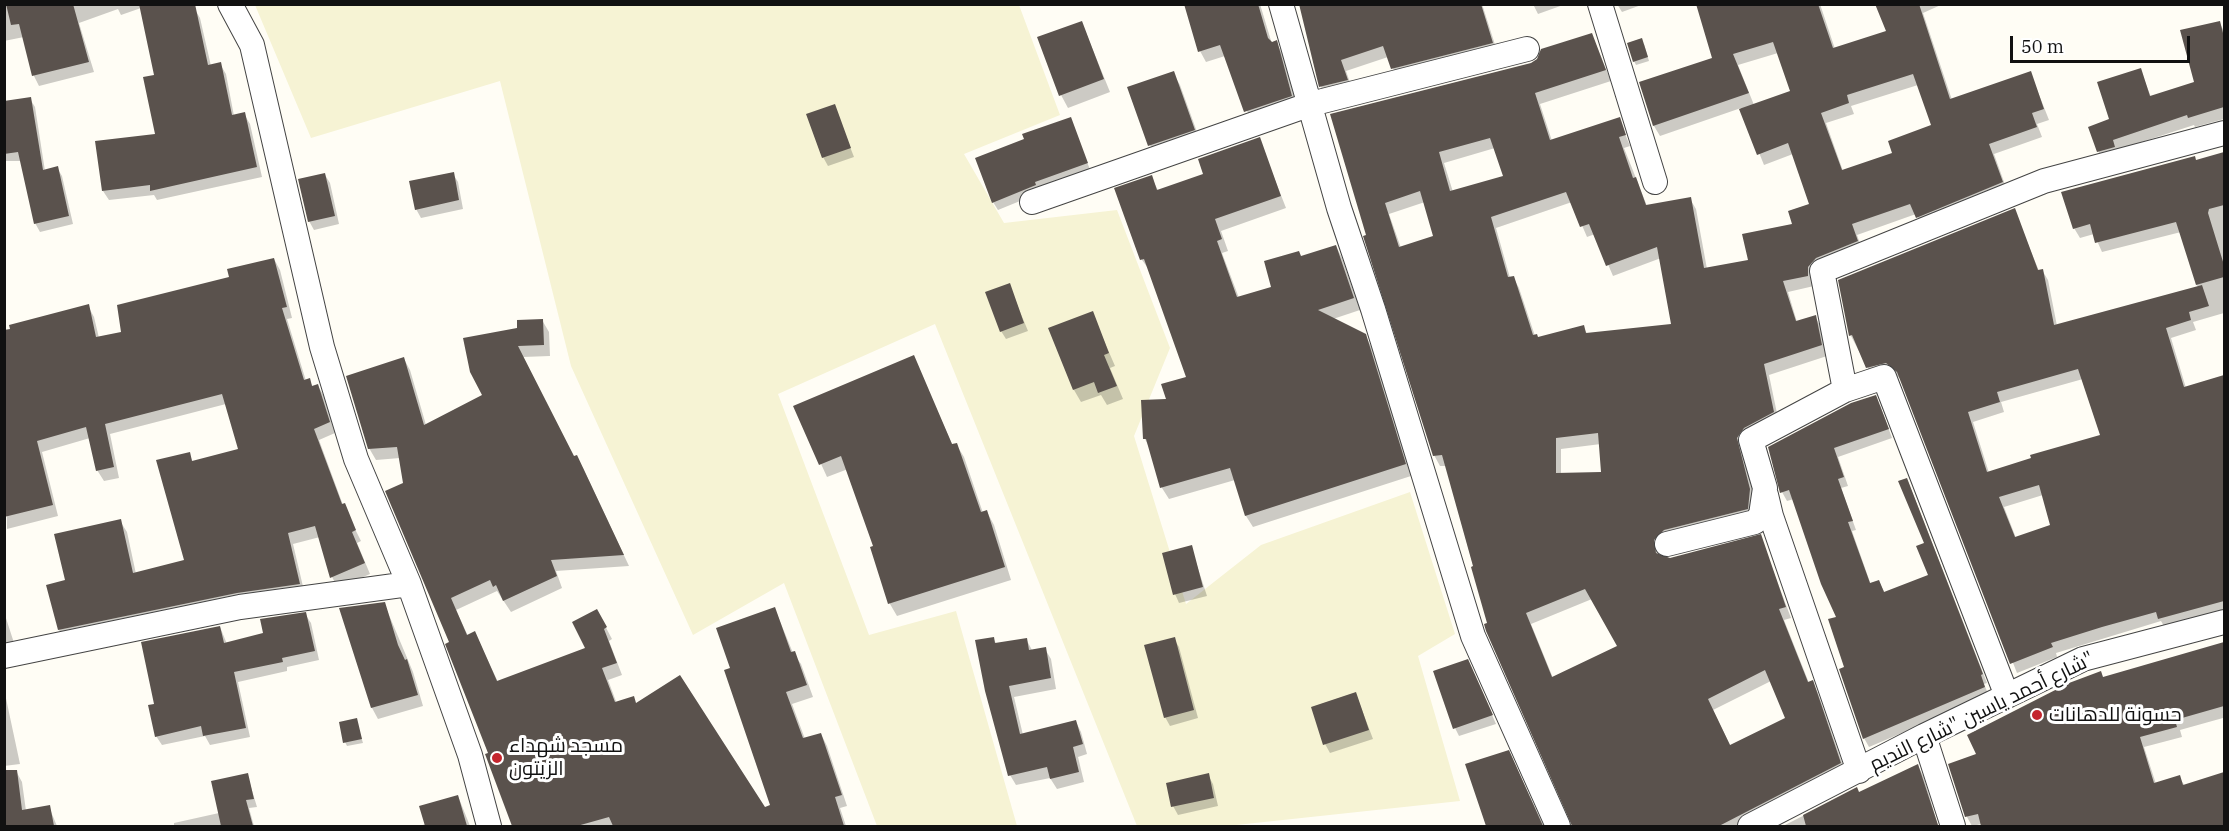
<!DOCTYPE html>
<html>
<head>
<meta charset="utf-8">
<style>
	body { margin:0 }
	#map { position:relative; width:2229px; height:831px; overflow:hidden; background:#fffdf5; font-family:"IBM Plex Serif",serif }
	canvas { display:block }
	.frame { position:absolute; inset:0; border:6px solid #111; pointer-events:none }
	.scale { position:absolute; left:2010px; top:36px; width:180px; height:27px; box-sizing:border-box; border:3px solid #111; border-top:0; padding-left:8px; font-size:18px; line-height:21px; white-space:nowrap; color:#111; -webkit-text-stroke:4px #fff; paint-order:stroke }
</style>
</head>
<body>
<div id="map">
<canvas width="2229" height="831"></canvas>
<div class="frame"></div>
<div class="scale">50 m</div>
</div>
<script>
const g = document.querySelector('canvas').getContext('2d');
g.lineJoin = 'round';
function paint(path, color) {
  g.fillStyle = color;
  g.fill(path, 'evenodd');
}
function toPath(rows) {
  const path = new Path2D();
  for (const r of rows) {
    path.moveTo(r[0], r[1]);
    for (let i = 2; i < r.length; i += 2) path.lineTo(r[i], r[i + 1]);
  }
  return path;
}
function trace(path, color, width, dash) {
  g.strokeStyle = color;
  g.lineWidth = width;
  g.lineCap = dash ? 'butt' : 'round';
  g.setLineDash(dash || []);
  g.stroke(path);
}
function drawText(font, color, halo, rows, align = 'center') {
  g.font = font + ' "IBM Plex Serif",Cairo,serif';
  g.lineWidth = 6;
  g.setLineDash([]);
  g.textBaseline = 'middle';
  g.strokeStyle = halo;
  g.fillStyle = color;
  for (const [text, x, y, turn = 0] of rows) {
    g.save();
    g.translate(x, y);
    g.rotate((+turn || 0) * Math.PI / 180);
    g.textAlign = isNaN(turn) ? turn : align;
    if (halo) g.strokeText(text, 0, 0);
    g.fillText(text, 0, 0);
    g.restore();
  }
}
const farmland = toPath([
	[255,5,1019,5,1060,115,964,154,1004,223,1117,210,1170,348,1134,436,1186,604,1261,545,1410,492,1455,634,1418,656,1460,801,1227,826,1137,826,935,324,778,394,869,635,956,611,1017,826,877,826,784,583,693,635,571,366,500,81,311,138]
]);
const shadow = toPath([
	[4,4,183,4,194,8,200,18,211,66,220,64,226,74,234,116,244,114,250,124,262,177,157,200,154,195,109,200,103,191,156,135,156,76,141,8,121,15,118,9,79,23,94,72,39,86,34,76,24,37,4,41],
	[1185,4,1260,4,1272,44,1276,42,1282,53,1298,107,1252,123,1225,56,1206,62,1200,51],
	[1300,4,1482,4,1498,54,1398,79,1388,57,1346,71,1353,91,1327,97,1321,87],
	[1533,4,1566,4,1538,14],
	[1617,4,1644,4,1622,12],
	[1697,4,1820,4,1835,49,1888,32,1877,4,1943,4,1923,13,1952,100,2030,72,2049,120,2037,124,2042,137,1994,154,2008,193,1923,228,1916,214,1857,235,1863,252,1814,286,1788,292,1797,322,1815,317,1821,327,1827,356,1769,375,1779,423,1742,450,1756,501,1753,519,1658,552,1659,556,1670,559,1760,536,1791,618,1784,620,1809,683,1812,682,1818,693,1846,774,1748,826,1573,826,1489,624,1446,466,1440,466,1434,455,1332,115,1531,64,1592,35,1611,81,1540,104,1552,141,1619,119,1630,146,1624,148,1647,206,1690,199,1696,209,1707,269,1750,261,1794,225,1811,205,1793,154,1764,165,1741,108,1660,136,1654,126,1641,83,1714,59],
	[1778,53,1791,92,1754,105,1738,65],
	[1918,85,1933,126,1894,154,1843,171,1826,123,1854,114,1851,106],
	[1495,148,1504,177,1453,192,1444,163],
	[1425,202,1435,237,1401,248,1389,214],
	[1572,202,1587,237,1595,234,1613,276,1661,258,1673,325,1588,335,1583,327,1538,339,1535,336,1519,288,1513,277,1510,278,1496,228],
	[1601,444,1603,474,1561,474,1561,449],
	[1592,599,1619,647,1553,678,1531,624],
	[1771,681,1787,719,1731,747,1713,710],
	[2219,22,2224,31,2224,119,2195,127,2194,125,2117,150,2104,162,2098,151,2111,120,2140,69,2151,97,2196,83],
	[1082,23,1110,92,1068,108,1061,95],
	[1644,44,1649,61,1636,65,1634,61],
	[1173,73,1180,85,1201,143,1157,158,1150,145],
	[30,99,35,107,45,171,57,168,62,176,73,224,40,232,35,223,22,161,4,161,4,103],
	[834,106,854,157,828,166,823,157],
	[1070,119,1091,172,998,210,993,202],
	[1259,139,1286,208,1221,231,1228,251,1222,253,1239,298,1273,288,1301,257,1336,246,1342,258,1360,310,1333,319,1365,335,1372,348,1411,476,1253,527,1246,516,1235,480,1169,499,1162,488,1150,449,1145,439,1168,400,1188,378,1150,271,1142,260,1116,189,1151,177,1159,192,1205,175],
	[2224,154,2224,313,2193,322,2196,330,2171,338,2186,388,2224,377,2224,613,2165,628,2161,621,2056,653,2057,657,2017,673,1902,380,1893,373,1873,378,1851,336,1840,281,2014,210,2039,271,2042,270,2048,280,2057,326,2198,288,2181,232,2102,252,2094,234,2080,238,2074,228,2197,162],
	[2083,379,2102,436,1989,473,1973,422,2004,412,2001,402],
	[2043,495,2052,526,2016,538,2004,507],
	[453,174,458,182,463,209,421,218,416,209],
	[325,175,330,183,339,224,314,230,309,221],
	[274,259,280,270,292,318,287,319,306,381,309,380,313,387,318,386,324,396,335,433,319,440,343,505,361,541,357,543,370,574,338,588,332,577,320,537,293,544,305,595,65,640,59,630,67,581,120,521,127,532,136,574,186,561,189,454,193,462,240,450,226,404,110,434,119,478,104,481,97,470,90,438,42,452,58,516,7,529,4,332,88,306,94,317,99,338,122,334],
	[1009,285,1028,331,1006,339,1001,331],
	[1092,313,1115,366,1110,368,1123,399,1107,405,1101,395,1081,402,1074,390],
	[542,320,549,332,550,356,523,357,574,458,583,468,629,566,556,571,562,588,511,612,497,591,456,610,468,636,475,633,498,682,587,649,603,622,612,639,609,641,622,675,608,680,617,704,637,704,764,809,772,805,732,669,775,609,793,653,801,664,813,697,792,704,805,739,821,734,827,746,847,806,840,808,846,826,513,826,451,643,405,484,400,458,376,460,369,448,404,359,410,370,426,425,484,395,518,329],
	[913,357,953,446,956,444,964,457,983,513,987,512,994,525,1011,580,897,616,890,604,872,548,875,547,848,469,827,477,795,407],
	[1880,405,1892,438,1838,457,1848,486,1841,488,1856,530,1852,531,1871,585,1879,582,1885,593,1930,576,1926,544,1907,479,1987,683,1984,684,1989,696,1869,747,1864,738,1845,668,1838,618,1794,499,1787,501,1782,492],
	[1191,547,1207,596,1179,603,1175,594],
	[384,603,413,672,423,706,378,719,372,708,341,609],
	[4,612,15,646,4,648],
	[305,614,311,623,319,660,287,667,287,671,238,682,250,737,210,745,205,736,162,745,156,736,155,705,220,627,227,644,265,634],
	[993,638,997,645,1026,639,1032,650,1045,649,1051,659,1056,689,1014,697,1023,735,1076,722,1081,732,1087,754,1078,757,1084,782,1057,789,1050,778,1016,785,1010,775],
	[1174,639,1179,647,1198,718,1170,726,1165,717],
	[2224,643,2224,723,2223,718,2180,730,2182,737,2144,747,2156,784,2179,777,2185,786,2224,774,2224,826,1983,826,1982,824,1972,826,1967,817,1978,754,2103,678],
	[1472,669,1496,724,1459,736,1455,728],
	[4,689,20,764,4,766],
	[1356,694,1373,739,1330,753,1325,744],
	[356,720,363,743,347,746,345,742],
	[1514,763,1544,826,1487,826,1467,765],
	[1918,766,1924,777,1938,826,1783,826,1856,789,1859,794],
	[16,771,22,782,26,811,49,807,57,826,4,826,4,773],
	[247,774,257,807,249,808,254,826,174,826,174,823,219,813],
	[1208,775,1213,784,1218,806,1178,815,1173,806],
	[458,796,470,826,419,826,426,824]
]);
const building = toPath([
	[6,4,73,4,89,62,32,76,19,24,11,25],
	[139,4,195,4,208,65,221,62,232,115,245,112,257,167,150,191,150,185,102,191,95,141,155,134,143,77,154,75],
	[1184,4,1258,4,1268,38,1272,42,1277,40,1292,96,1244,112,1220,45,1198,52],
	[1299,4,1481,4,1493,43,1391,69,1383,46,1341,60,1348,80,1319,87],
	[1696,4,1818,4,1833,48,1886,31,1875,4,1919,4,1950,99,2031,71,2044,109,2032,113,2037,127,1989,144,2003,182,1916,218,1910,204,1852,224,1858,241,1816,258,1808,267,1808,276,1783,281,1796,321,1816,315,1822,345,1764,364,1774,412,1744,428,1737,438,1750,489,1748,509,1664,530,1654,540,1656,553,1670,558,1761,534,1786,607,1779,609,1808,682,1813,680,1841,763,1719,826,1572,826,1486,631,1484,624,1487,623,1471,567,1473,566,1442,455,1433,456,1363,236,1366,235,1330,114,1531,63,1537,59,1541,49,1592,33,1606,70,1535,93,1550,140,1620,117,1626,135,1619,137,1633,178,1636,177,1646,205,1691,197,1704,268,1748,260,1742,234,1792,224,1788,211,1809,204,1788,143,1757,155,1739,109,1790,91,1773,42,1733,54,1749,93,1653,126,1639,82,1712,58],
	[1913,74,1931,125,1888,141,1892,153,1842,170,1821,113,1849,103,1847,95],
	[1490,138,1503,176,1450,191,1439,152],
	[1420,191,1433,236,1399,247,1385,203],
	[1566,192,1580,227,1589,224,1606,266,1657,247,1671,324,1586,333,1584,325,1538,337,1537,334,1533,335,1514,276,1508,277,1491,217],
	[1598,433,1601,472,1556,473,1556,438],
	[1585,589,1617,646,1552,677,1526,613],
	[1765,670,1785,718,1730,745,1708,699],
	[1082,21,1104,79,1059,96,1037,37],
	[2220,21,2224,37,2224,107,2188,118,2187,115,2113,140,2115,147,2097,152,2088,127,2109,119,2097,82,2141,68,2150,96,2194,82,2180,30],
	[1642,38,1648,57,1633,62,1627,43],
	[1174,71,1195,130,1148,146,1127,87],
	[31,97,43,170,58,166,69,216,34,224,18,152,4,154,4,101],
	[835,104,851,148,822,158,806,114],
	[1071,117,1088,163,1035,182,1036,185,992,203,975,158,1024,139,1022,134],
	[1260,137,1281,196,1215,219,1222,239,1217,241,1237,297,1271,287,1264,261,1299,251,1301,256,1336,245,1354,298,1318,310,1366,334,1406,464,1245,516,1230,468,1160,488,1146,439,1143,439,1141,400,1166,399,1161,384,1186,377,1144,259,1140,260,1114,188,1152,175,1157,190,1203,174,1198,159],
	[2224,152,2224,205,2209,209,2208,213,2224,265,2224,277,2196,285,2176,222,2095,243,2090,224,2073,229,2061,192,2195,156,2196,160],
	[454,172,459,200,415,210,409,181],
	[325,173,335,216,308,222,298,179],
	[2015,208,2038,270,2043,269,2054,325,2202,285,2209,306,2189,312,2191,320,2166,328,2184,387,2224,375,2224,601,2158,619,2156,612,2102,627,2051,643,2053,647,2010,664,1897,372,1886,363,1866,368,1852,335,1849,336,1838,280],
	[2078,369,2100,435,2030,455,2031,458,1987,472,1968,412,2000,402,1997,392],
	[2039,485,2050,525,2015,537,1999,497],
	[274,258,287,307,282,308,304,380,310,378,312,386,318,384,330,422,314,429,342,504,345,503,356,530,352,532,365,563,330,578,315,526,288,533,300,584,237,593,58,630,46,585,65,580,54,534,121,519,133,573,184,560,156,460,190,452,192,461,238,449,222,394,105,424,114,467,96,471,86,427,37,441,53,505,4,517,4,330,10,329,9,325,89,304,96,337,121,332,117,305,229,277,227,269],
	[1010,283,1024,323,1000,332,985,292],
	[1093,311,1109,353,1104,355,1117,386,1098,393,1094,382,1073,390,1048,328],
	[543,319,544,345,518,346,574,456,577,455,624,555,551,560,557,576,503,601,496,585,493,587,490,580,451,598,467,635,475,631,497,681,585,648,572,622,597,609,607,627,604,629,617,663,602,668,615,702,634,696,636,703,680,675,765,807,770,805,724,670,730,668,716,628,775,607,791,652,795,651,807,685,786,692,803,738,821,733,842,795,835,797,844,826,613,826,609,817,577,826,512,826,485,754,488,753,445,644,449,642,385,491,403,483,397,447,368,449,346,376,404,357,424,425,482,395,470,372,463,338,517,328,517,320],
	[914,355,952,444,957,443,981,512,987,510,1005,567,888,604,870,547,873,546,841,456,819,465,793,406],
	[1876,395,1889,429,1834,448,1844,477,1838,479,1853,521,1848,522,1870,583,1879,580,1884,592,1928,575,1916,546,1924,543,1898,481,1907,478,1983,674,1981,675,1985,687,1863,739,1839,669,1844,667,1828,619,1836,617,1821,584,1789,490,1780,493,1768,447,1851,403],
	[1192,545,1203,587,1173,595,1162,553],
	[385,602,398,645,405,660,407,659,418,695,371,708,339,608],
	[306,612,315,651,282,658,283,662,234,672,246,728,203,736,201,726,155,737,148,705,154,704,141,642,220,626,224,643,263,633,260,619],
	[994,637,995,643,1027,638,1029,650,1046,647,1051,678,1009,686,1020,734,1076,720,1083,744,1073,747,1079,772,1050,779,1047,767,1008,776,985,691,975,640],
	[1175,637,1194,710,1164,718,1144,645],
	[2224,642,2224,706,2175,720,2177,727,2140,737,2154,783,2180,775,2183,785,2224,772,2224,826,1981,826,1978,814,1965,817,1948,764,1976,754,1967,735,2069,683,2101,671,2103,677],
	[1468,659,1493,715,1453,729,1433,671],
	[1356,692,1369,730,1323,745,1311,707],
	[357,718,362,739,343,743,339,722],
	[1509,750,1543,826,1486,826,1465,764],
	[1918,764,1938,825,1806,826,1803,815,1857,787,1859,792],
	[4,770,17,770,22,810,50,805,54,826,4,826],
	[248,773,254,799,246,800,253,826,221,826,211,781],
	[1209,773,1214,798,1171,807,1166,783],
	[458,795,467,826,425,826,419,806]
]);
const minor = toPath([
	[230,4,252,45,322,347,356,459,409,584,470,755,489,826],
	[1281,4,1339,208,1373,309,1473,636,1558,826],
	[1600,4,1655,182],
	[1032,202,1311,104,1527,49],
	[1845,390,1884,377,2007,696],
	[1766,495,1771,516,1859,771],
	[1667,544,1755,522,1761,515,1765,488,1751,440,1845,390,1822,271,2044,181,2224,133],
	[4,656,240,607,409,584],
	[1924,736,1953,826],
	[1750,826,1924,736,2083,659,2224,622]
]);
const markers = [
	[2037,715,6,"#c4262e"],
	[497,758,6,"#c4262e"]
];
const streetNames = [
	["شارع أحمد ياسين \"شارع النديم\"",1982,712,-26]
];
const poiNames = [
	["حسونة للدهانات",2049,715],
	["مسجد شهداء",509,746],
	["الزيتون",509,769]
];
paint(farmland, '#f6f3d4');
paint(shadow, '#0003');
paint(building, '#5a524d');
trace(minor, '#444', 26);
trace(minor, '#fff', 24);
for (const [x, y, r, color] of markers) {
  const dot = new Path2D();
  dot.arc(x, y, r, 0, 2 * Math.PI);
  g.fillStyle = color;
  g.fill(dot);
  trace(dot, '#fff', 2);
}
drawText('20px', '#111', '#fff', streetNames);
drawText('20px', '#111', '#fff', poiNames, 'left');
</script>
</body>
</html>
